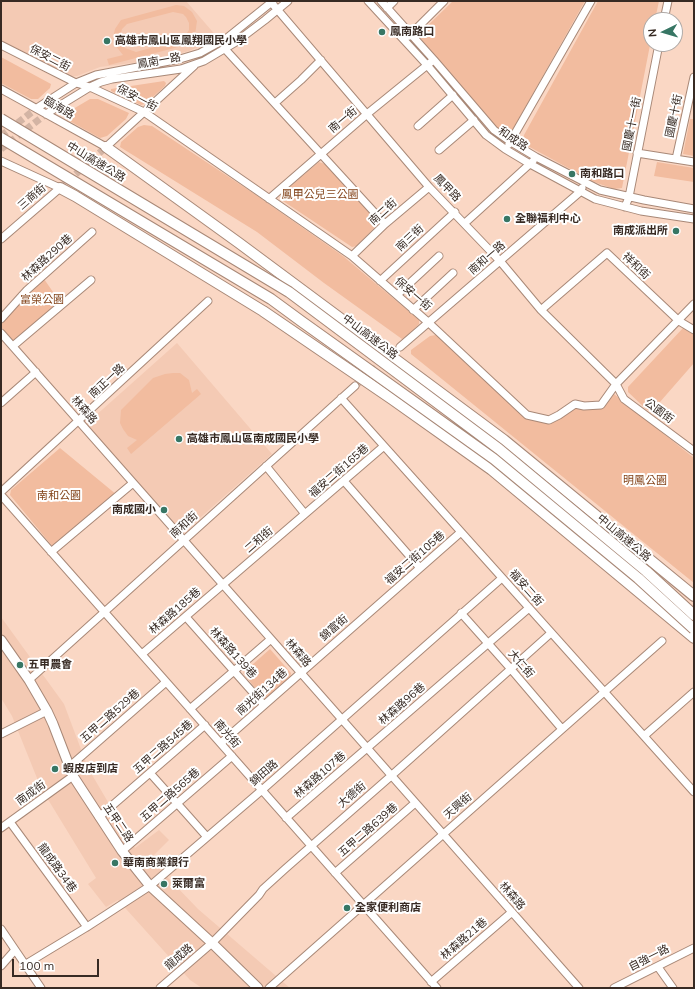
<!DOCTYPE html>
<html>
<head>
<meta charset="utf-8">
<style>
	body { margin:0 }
	#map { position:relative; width:695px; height:989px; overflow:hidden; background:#fad7c4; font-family:Mulish,sans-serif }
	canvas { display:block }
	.frame { position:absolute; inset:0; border:2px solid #372a23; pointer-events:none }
	.north { position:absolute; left:643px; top:12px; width:40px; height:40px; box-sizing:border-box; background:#fff; border:1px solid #afaaa7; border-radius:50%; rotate:265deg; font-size:11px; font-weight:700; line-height:16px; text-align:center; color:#372a23 }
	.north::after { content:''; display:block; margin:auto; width:14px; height:18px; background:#377664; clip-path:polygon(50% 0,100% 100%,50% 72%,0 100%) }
	.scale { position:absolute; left:12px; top:959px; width:87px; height:18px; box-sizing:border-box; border:2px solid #372a23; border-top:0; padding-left:5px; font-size:12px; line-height:14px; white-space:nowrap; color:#372a23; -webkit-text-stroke:3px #fff; paint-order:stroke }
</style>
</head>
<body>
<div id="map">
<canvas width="695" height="989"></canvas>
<div class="frame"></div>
<div class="north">N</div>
<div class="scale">100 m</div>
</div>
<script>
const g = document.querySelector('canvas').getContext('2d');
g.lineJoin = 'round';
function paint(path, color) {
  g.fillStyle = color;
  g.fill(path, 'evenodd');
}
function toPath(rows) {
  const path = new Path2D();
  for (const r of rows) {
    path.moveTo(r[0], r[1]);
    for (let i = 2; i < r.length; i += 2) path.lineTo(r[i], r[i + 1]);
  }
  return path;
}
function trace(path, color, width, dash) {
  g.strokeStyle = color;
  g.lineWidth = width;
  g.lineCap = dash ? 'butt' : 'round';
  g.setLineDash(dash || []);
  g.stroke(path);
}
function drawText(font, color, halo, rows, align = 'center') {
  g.font = font + ' Mulish,"Noto Sans TC",sans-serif';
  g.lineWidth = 4;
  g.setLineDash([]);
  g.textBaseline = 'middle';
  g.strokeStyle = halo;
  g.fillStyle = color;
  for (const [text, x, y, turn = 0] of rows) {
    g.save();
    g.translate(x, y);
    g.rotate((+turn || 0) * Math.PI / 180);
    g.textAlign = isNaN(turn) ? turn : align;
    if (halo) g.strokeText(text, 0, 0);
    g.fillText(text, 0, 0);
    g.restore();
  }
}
const built = toPath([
	[1,1,186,1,218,38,189,51,155,60,100,67,77,76,65,77,1,43],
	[177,343,272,454,183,533,85,425],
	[1,617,64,704,88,768,135,848,159,830,169,840,150,859,198,909,290,988,202,988,190,980,118,900,106,907,88,884,96,878,41,788,12,716,1,698]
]);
const green = toPath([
	[453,1,585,1,513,129,506,131,497,128,425,46,420,37,422,31],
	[598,1,659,1,655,20,651,20,651,40,622,188,614,189,594,182,526,145,523,142,524,135],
	[176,5,184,6,192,12,197,21,195,35,202,34,205,40,109,65,107,59,123,55,115,45,113,38,115,29,121,20],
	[173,12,183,14,186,17,189,23,189,30,185,36,180,40,136,52,125,48,122,45,120,40,121,33,122,29,127,24],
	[1,57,51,84,50,88,38,99,31,99,1,83],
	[164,81,166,83,165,86,145,104,141,105,111,91,111,89],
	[90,99,98,99,129,113,126,119,107,136,100,138,66,119,68,112],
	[690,119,694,119,694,156,683,154],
	[144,125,152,126,253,193,343,256,419,320,419,324,406,338,402,339,324,283,257,232,120,147,121,142,138,127],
	[319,162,325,164,378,220,377,225,357,246,352,247,280,199,281,194],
	[657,162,694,168,694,182,654,176],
	[44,279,60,302,14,342,1,327,1,323],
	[683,328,694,335,694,363,653,410,647,410,628,392,628,387],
	[436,335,532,420,550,421,574,408,603,409,614,394,694,458,694,583,411,354,411,350,430,336],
	[173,373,180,373,189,380,192,393,197,389,201,394,131,454,127,448,137,440,128,436,123,429,120,423,121,410,153,378,165,374],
	[60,448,117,495,53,547,10,495,11,490],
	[270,649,291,673,290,678,268,698,264,699,243,673]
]);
const minorTunnel = toPath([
	[1,136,37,108],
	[1,149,46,114],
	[60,188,106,147],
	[355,386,400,347]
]);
const minor = toPath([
	[270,1,429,187,500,261,541,310,616,384,624,399,694,451],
	[368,1,427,65,486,135,505,149,530,164,595,199,641,211,694,219],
	[381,1,434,60,494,130,511,142,536,157,600,190,644,200,694,209],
	[387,8,394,1],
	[664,20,668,1],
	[409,36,444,1],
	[1,45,76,83,90,87,144,112,352,256,429,323,527,415,549,420,559,415,575,404,584,406,601,405,616,384,694,304],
	[225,49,385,224],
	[1,89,106,147,194,66],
	[275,103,301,80,321,60],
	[37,108,76,83,96,75,180,59,200,53,227,38,273,1],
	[46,114,90,87,101,82,112,79,181,69,204,61,236,42,265,20,288,1],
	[418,126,453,95],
	[509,144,591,1],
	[439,150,474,120],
	[637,153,694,162],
	[676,159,694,77],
	[1,161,60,188,1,239],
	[269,199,367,114,431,62],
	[625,207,629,197,659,44],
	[465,223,533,161],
	[352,256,385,224,429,187],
	[380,281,455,212],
	[397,295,439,256],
	[413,310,453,273],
	[541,310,607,253,679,321,694,330],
	[1,319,27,290,92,232],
	[1,333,579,988],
	[13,346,91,280],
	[400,347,552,216,581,191,582,188],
	[341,398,694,792],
	[1,403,36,372],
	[266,466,305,514],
	[344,481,420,568],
	[1,492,208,301],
	[1,495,437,988],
	[51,552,133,483],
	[461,613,510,668,562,729],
	[186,617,264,705],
	[142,654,384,446],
	[29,680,355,386],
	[190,709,271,639],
	[1,734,47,711],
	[644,736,694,692],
	[221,743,461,532],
	[69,767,166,682],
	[150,773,207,837],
	[99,817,205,725],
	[286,818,529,608],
	[10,822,87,927],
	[1,828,73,776],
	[122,851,232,756],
	[335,873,415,803],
	[1,929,41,988],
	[26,964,87,927,150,886,262,790,502,578],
	[1,966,15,950],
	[658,967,673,988],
	[431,982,512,912],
	[160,988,212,943,259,895,263,889,285,869,391,776,551,633],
	[269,988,662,641],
	[614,988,694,948]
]);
const major = toPath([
	[1,640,29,680,47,711,53,724,73,776,122,851,150,886,212,943,258,988]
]);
const highway = toPath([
	[106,147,239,243,504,440,694,596],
	[60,188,75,196,263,311,392,399,492,470],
	[487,466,694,638]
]);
const highwayBridge = toPath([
	[1,119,289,292,499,449,646,571,694,615],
	[1,138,271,299,301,321,494,459,638,578,694,629]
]);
const markers = [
	[382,32,4,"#377664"],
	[107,41,4,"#377664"],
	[572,174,4,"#377664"],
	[507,219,4,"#377664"],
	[676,231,4,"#377664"],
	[179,439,4,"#377664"],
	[164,510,4,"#377664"],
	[20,665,4,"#377664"],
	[55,769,4,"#377664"],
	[115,863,4,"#377664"],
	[164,884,4,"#377664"],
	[347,908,4,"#377664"]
];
const poiNames = [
	["鳳南路口",390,32],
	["高雄市鳳山區鳳翔國民小學",115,41],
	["南和路口",580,174],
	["全聯福利中心",515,219],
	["南成派出所",668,231,"right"],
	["高雄市鳳山區南成國民小學",187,439],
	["南成國小",156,510,"right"],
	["五甲農會",28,665],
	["蝦皮店到店",63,769],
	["華南商業銀行",123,863],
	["萊爾富",172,884],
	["全家便利商店",355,908]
];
const streetNames = [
	["保安二街",50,58,27],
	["鳳南一路",159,61,-10],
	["保安一街",137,98,28],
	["臨海路",59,108,30],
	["國慶十街",674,116,-78],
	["南一街",343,120,-40],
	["國慶十一街",632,124,-79],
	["和成路",513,139,34],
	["中山高速公路",96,162,31],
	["鳳甲路",447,188,46],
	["三商街",32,197,-41],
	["南二街",383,212,-42],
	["南三街",410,238,-43],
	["林森路290巷",47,258,-42],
	["南和一路",487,258,-41],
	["祥和街",636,266,43],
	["保安一街",413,294,41],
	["中山高速公路",370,337,37],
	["南正一路",107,381,-43],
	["林森路",84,410,49],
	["公園街",659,411,36],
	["福安二街165巷",339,471,-41],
	["南和街",184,525,-42],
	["中山高速公路",624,538,40],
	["二和街",259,540,-41],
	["福安二街105巷",415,558,-41],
	["福安二街",526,588,48],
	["林森路185巷",175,611,-41],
	["錦富街",334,628,-41],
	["林森路139巷",233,653,48],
	["林森路",298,653,49],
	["大仁街",521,664,49],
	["南光街134巷",262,692,-42],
	["林森路96巷",402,704,-41],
	["五甲二路529巷",110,716,-41],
	["南光街",227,734,49],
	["五甲二路545巷",163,747,-41],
	["錦田路",264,773,-41],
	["林森路107巷",320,775,-41],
	["南成街",31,793,-36],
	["五甲二路565巷",170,795,-41],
	["大德街",352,795,-41],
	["天興街",458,806,-41],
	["五甲二路",118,823,56],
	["五甲二路639巷",368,830,-41],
	["龍成路34巷",57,868,54],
	["林森路",512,896,49],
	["林森路21巷",464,939,-41],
	["龍成路",179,957,-41],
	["自強一路",649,958,-27]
];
const parkNames = [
	["鳳甲公兒三公園",320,195],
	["富榮公園",42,300],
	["明鳳公園",645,481],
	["南和公園",59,496]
];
paint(built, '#f4cab4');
paint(green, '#f2bc9f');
trace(minorTunnel, '#d3b4a4', 7, [7, 3.5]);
trace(minor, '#a88877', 9);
trace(major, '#a88877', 11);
trace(highway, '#a88877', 12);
trace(minor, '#fff', 7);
trace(major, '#fff', 9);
trace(highway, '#fff', 10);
trace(highwayBridge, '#a88877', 12, []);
trace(highwayBridge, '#fff', 10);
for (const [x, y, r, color] of markers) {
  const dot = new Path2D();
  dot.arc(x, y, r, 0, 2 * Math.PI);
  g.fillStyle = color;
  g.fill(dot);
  trace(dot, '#fff', 1.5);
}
drawText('bold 11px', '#372a23', '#fff', poiNames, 'left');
drawText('11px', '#372a23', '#fff', streetNames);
drawText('11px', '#834319', '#fff', parkNames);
</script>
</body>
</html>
